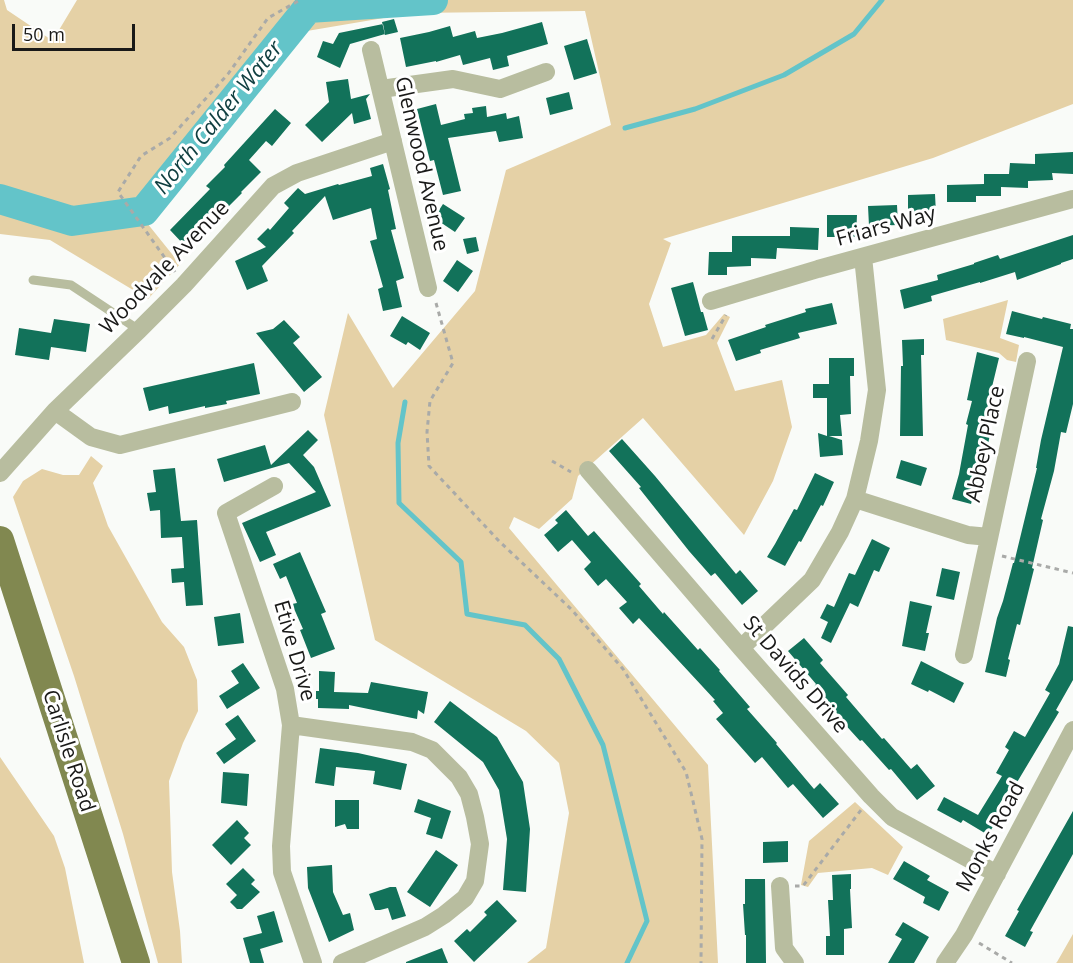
<!DOCTYPE html>
<html>
<head>
<meta charset="utf-8">
<style>
	body { margin:0 }
	#map { position:relative; width:1073px; height:963px; overflow:hidden; background:#f9fbf8; font-family:"Open Sans",sans-serif }
	canvas { display:block }
	.scale { position:absolute; left:12px; top:24px; width:123px; height:27px; box-sizing:border-box; border:3px solid #191918; border-top:0; padding-left:8px; font-size:18px; line-height:21px; white-space:nowrap; color:#191918; -webkit-text-stroke:4px #fff; paint-order:stroke }
</style>
</head>
<body>
<div id="map">
<canvas width="1073" height="963"></canvas>
<div class="scale">50 m</div>
</div>
<script>
const g = document.querySelector('canvas').getContext('2d');
g.lineJoin = 'round';
function paint(path, color) {
  g.fillStyle = color;
  g.fill(path, 'evenodd');
}
function toPath(rows) {
  const path = new Path2D();
  for (const r of rows) {
    path.moveTo(r[0], r[1]);
    for (let i = 2; i < r.length; i += 2) path.lineTo(r[i], r[i + 1]);
  }
  return path;
}
function trace(path, color, width, dash) {
  g.strokeStyle = color;
  g.lineWidth = width;
  g.lineCap = dash ? 'butt' : 'round';
  g.setLineDash(dash || []);
  g.stroke(path);
}
function drawText(font, color, halo, rows, align = 'center') {
  g.font = font + ' "Open Sans",sans-serif';
  g.lineWidth = 6;
  g.setLineDash([]);
  g.textBaseline = 'middle';
  g.strokeStyle = halo;
  g.fillStyle = color;
  for (const [text, x, y, turn = 0] of rows) {
    g.save();
    g.translate(x, y);
    g.rotate((+turn || 0) * Math.PI / 180);
    g.textAlign = isNaN(turn) ? turn : align;
    if (halo) g.strokeText(text, 0, 0);
    g.fillText(text, 0, 0);
    g.restore();
  }
}
const green = toPath([
	[0,0,4,0,7,10,50,39,59,30,77,0,1073,0,1073,104,933,158,663,239,671,243,649,304,663,347,706,335,724,314,730,317,717,343,735,391,782,380,792,427,773,481,744,535,643,418,578,476,572,499,539,529,514,517,509,528,708,765,718,963,527,963,546,948,569,813,559,763,526,731,375,640,324,415,348,313,393,388,475,291,506,170,611,125,585,11,413,13,307,31,147,223,180,264,148,299,50,240,0,234],
	[1008,300,1000,338,1019,345,1016,362,1007,360,999,353,946,340,943,319],
	[91,456,103,466,93,483,108,526,162,622,184,647,197,680,198,711,183,743,169,781,172,872,180,931,182,963,158,963,123,834,74,676,13,497,23,481,42,469,63,475,79,475],
	[0,757,54,836,65,868,84,963,0,963],
	[855,802,903,847,888,875,872,868,818,873,808,887,801,885,809,841],
	[1073,934,1073,963,1056,963,1057,962]
]);
const stream = toPath([
	[625,128,695,109,784,75,854,34,882,0],
	[405,402,398,443,399,503,461,562,467,614,525,625,559,659,603,745,647,921,627,963]
]);
const river = toPath([
	[0,199,72,221,144,211,308,8,433,0]
]);
const building = toPath([
	[394,19,398,32,385,35,382,22],
	[542,22,548,44,507,56,509,66,493,70,490,58,463,65,460,55,436,62,436,61,406,67,400,38,429,32,450,26,453,37,475,31,477,38,502,33],
	[383,24,385,34,350,44,340,68,317,57,323,41,333,44,339,33],
	[587,39,597,73,574,80,564,46],
	[348,79,351,99,370,94,366,99,371,119,354,124,352,113,322,142,305,125,329,102,326,82],
	[569,92,573,109,550,115,546,98],
	[436,104,441,125,465,119,464,114,473,113,472,108,486,106,487,117,506,113,507,119,519,116,523,138,499,142,496,131,448,138,461,191,443,195,434,160,430,161,417,109],
	[275,109,291,123,272,146,266,141,249,160,261,172,241,192,242,193,228,207,227,206,186,247,170,230,210,189,206,186,225,167,224,165],
	[1073,152,1073,174,1052,173,1053,180,1028,181,1028,188,1001,187,1001,196,976,196,976,202,947,202,947,185,984,184,984,174,1009,174,1010,163,1035,164,1035,154],
	[383,164,390,189,388,190,396,229,391,230,404,278,396,281,402,307,383,311,378,289,383,287,370,241,377,239,371,208,333,220,325,196,292,231,294,233,262,266,268,281,247,290,235,261,266,247,257,239,268,228,270,230,289,208,284,203,298,188,305,194,338,184,339,185,372,176,370,168],
	[935,194,936,214,908,214,908,195],
	[443,204,465,218,455,232,434,218],
	[897,205,898,225,869,226,868,206],
	[827,215,857,215,856,237,827,237],
	[790,227,819,228,818,250,777,248,776,259,751,258,751,266,727,267,727,275,708,275,709,252,732,252,732,236,790,236],
	[1073,235,1073,259,1061,263,1061,264,1017,280,1015,272,980,283,980,282,931,296,932,301,904,309,900,290,938,280,937,275,974,264,974,263,998,255,1000,259],
	[476,237,479,251,467,254,463,239],
	[457,260,473,271,458,292,443,281],
	[693,282,701,312,703,312,708,330,685,336,671,288],
	[832,303,837,324,798,333,800,338,760,350,761,353,736,361,728,340,766,327,765,325,806,312,805,309],
	[1012,311,1042,319,1043,317,1071,324,1070,329,1073,329,1073,404,1066,433,1061,432,1054,471,1041,519,1043,520,1032,568,1034,569,1020,625,1017,624,1008,659,1010,660,1006,677,985,672,997,618,1003,601,1013,563,1014,563,1037,468,1036,468,1041,440,1063,347,1024,337,1024,338,1006,334],
	[402,316,430,333,420,350,408,342,406,345,390,336],
	[54,319,90,324,86,352,51,347,49,360,15,355,19,328,51,333],
	[284,320,300,337,293,343,322,377,304,392,256,333,273,329],
	[924,339,924,355,921,355,923,436,900,436,901,366,903,366,902,340],
	[977,352,999,358,992,387,994,387,986,434,990,434,984,466,982,466,971,504,952,499,959,474,968,425,966,424,972,401,967,400],
	[829,358,854,358,854,376,850,376,851,414,840,415,842,436,829,436,842,440,843,455,820,457,818,433,827,436,827,398,813,398,813,384,829,384],
	[254,363,260,394,226,401,227,404,205,408,205,406,169,414,168,406,149,411,143,388],
	[308,430,318,440,303,455,314,467,331,506,266,532,276,555,260,562,242,523,316,492,289,463,224,482,217,459,265,445,271,465],
	[622,439,655,476,736,574,740,570,758,591,742,605,715,573,711,576,689,551,639,488,641,487,609,451],
	[901,460,927,468,921,486,896,478],
	[175,468,181,521,197,520,203,605,186,606,184,582,172,583,171,569,184,568,182,537,161,538,160,510,150,511,147,493,156,492,153,470],
	[815,473,834,482,823,506,821,505,801,542,799,541,785,566,767,557,775,544,794,509,797,510],
	[566,510,588,536,594,531,641,584,639,586,663,614,664,612,698,650,700,648,720,670,719,671,750,707,747,709,777,743,776,744,814,789,820,783,839,804,823,818,793,784,788,788,762,757,755,763,716,719,723,713,713,701,715,700,639,618,633,624,619,608,627,602,606,579,598,586,584,569,591,562,572,540,558,552,544,535,558,523,555,520],
	[872,539,890,548,879,572,874,570,858,607,850,603,831,643,821,638,828,622,820,618,827,604,834,607,849,573,855,575],
	[300,552,326,612,321,614,335,649,311,658,300,630,303,629,292,604,297,603,286,576,280,579,273,564],
	[942,568,960,572,954,600,936,596],
	[910,601,932,606,926,633,929,633,925,651,902,646],
	[240,613,244,643,218,646,214,617],
	[1068,626,1073,627,1073,680,1056,710,1059,712,1016,784,1013,782,997,808,1002,811,988,835,963,820,961,823,937,810,944,797,978,815,1002,776,996,773,1009,750,1005,747,1014,731,1025,737,1050,693,1045,690,1059,664],
	[804,638,823,660,820,663,848,695,846,697,882,739,884,738,911,769,917,764,935,786,917,800,891,769,889,770,862,740,860,741,841,720,842,719,814,687,816,684,788,651],
	[921,661,964,683,954,703,929,690,928,692,911,684],
	[243,663,260,688,227,709,219,696,239,683,231,671],
	[319,671,335,672,334,692,368,693,371,682,428,692,424,714,418,710,417,719,349,705,349,709,318,708,318,699,316,699,316,691,319,691],
	[450,701,497,737,523,782,530,829,526,892,503,890,507,839,499,790,483,762,434,722],
	[238,715,256,741,224,764,216,753,236,739,225,724],
	[320,748,358,753,407,764,401,790,373,784,375,771,336,767,334,786,315,783],
	[223,772,249,774,247,806,221,803],
	[418,799,451,811,442,839,426,834,431,818,414,812],
	[335,800,359,800,359,829,347,829,345,824,335,827],
	[1073,811,1073,854,1030,931,1033,932,1025,947,1005,936,1019,911,1017,910],
	[237,820,249,833,244,838,251,845,231,865,212,845],
	[788,841,788,862,763,863,763,842],
	[436,850,458,865,430,907,407,892],
	[904,861,930,876,927,880,949,892,939,911,923,903,925,897,893,879],
	[332,865,333,892,343,915,350,913,354,930,329,942,308,888,307,867],
	[243,868,255,880,251,884,260,892,242,909,237,909,230,902,237,895,226,884],
	[851,874,851,889,850,889,852,928,844,929,844,955,826,955,826,936,830,936,828,900,833,900,832,875],
	[745,879,765,879,766,963,746,963,746,935,745,935,743,904,745,904],
	[390,887,396,887,406,916,392,920,388,908,380,910,375,910,369,894],
	[497,900,517,921,474,962,454,941,467,929,470,932,487,915,484,912],
	[274,911,283,942,260,949,264,963,250,963,243,938,262,933,257,916],
	[903,922,929,937,914,963,888,963,902,939,895,935],
	[442,948,448,963,406,963,406,962]
]);
const path = toPath([
	[175,272,118,192,141,156,170,138,228,74,268,18,300,0],
	[436,303,453,363,430,401,427,432,429,466,499,541,572,610,623,669,686,772,702,839,701,963],
	[712,339,726,315],
	[552,461,571,472],
	[1002,556,1073,573],
	[795,886,803,886,861,810],
	[979,943,1012,963]
]);
const service = toPath([
	[33,280,71,285,139,330]
]);
const minor = toPath([
	[371,50,428,288],
	[381,89,453,79,500,89,546,72],
	[711,301,818,269,1073,199],
	[55,411,91,437,120,445,292,402],
	[588,470,741,648,871,796,892,817,997,874],
	[0,473,55,411,139,330,184,285,273,186,297,173,393,141],
	[274,486,226,513,285,689,291,725,281,846,282,872,313,963],
	[855,499,968,535,989,537],
	[741,648,812,580,840,532,855,499,869,441,877,390,863,257],
	[964,655,1027,361],
	[291,725,412,742,432,750,459,777,469,794,475,817,480,844,475,881,465,898,444,915,425,927,342,963],
	[780,886,784,948,795,963],
	[945,963,964,935,1073,730]
]);
const primary = toPath([
	[0,540,136,963]
]);
const streetNames = [
	["Glenwood Avenue",421,164,77],
	["Friars Way",886,227,-15],
	["Woodvale Avenue",165,268,-46],
	["Abbey Place",986,444,-78],
	["Etive Drive",294,651,74],
	["St Davids Drive",795,675,49],
	["Carlisle Road",68,751,72],
	["Monks Road",991,837,-62]
];
const waterNames = [
	["North Calder Water",219,118,-51]
];
paint(green, '#e5d1a6');
trace(stream, '#63c4c9', 5);
trace(river, '#63c4c9', 30);
paint(building, '#12725a');
trace(path, '#a9aaa8', 3, [4.5, 4.5]);
trace(service, '#b8bd9f', 9);
trace(minor, '#b8bd9f', 18);
trace(primary, '#818850', 28);
drawText('21px', '#191918', '#fff', streetNames);
drawText('italic 22px', '#0f3e40', '#fff', waterNames);
</script>
</body>
</html>
